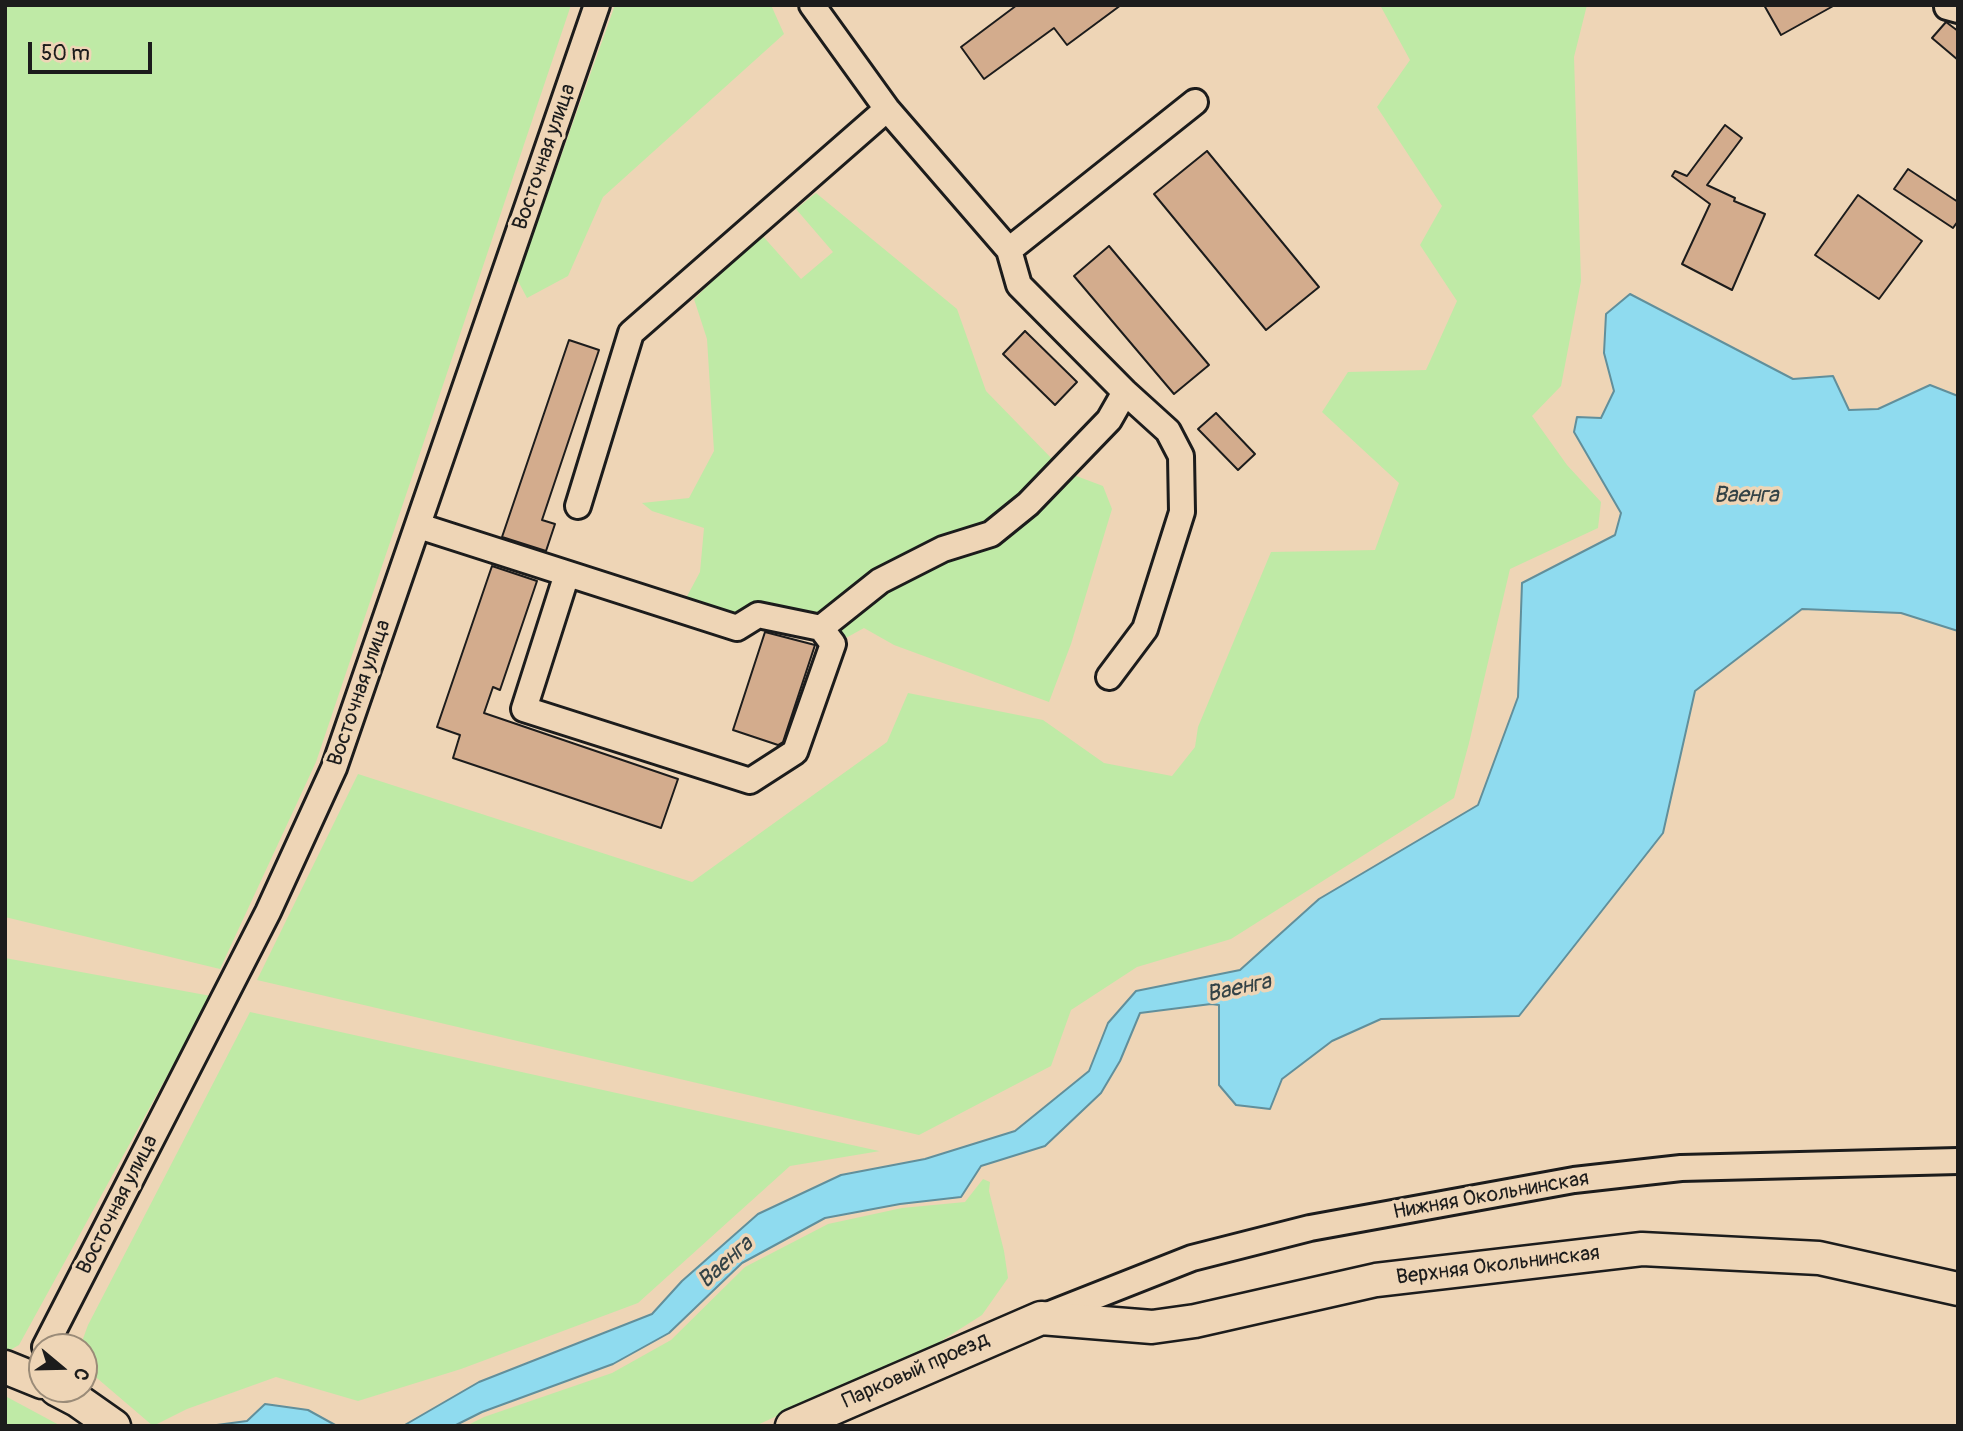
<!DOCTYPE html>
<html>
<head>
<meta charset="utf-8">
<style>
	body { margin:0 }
	#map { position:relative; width:1963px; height:1431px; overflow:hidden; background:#eed5b6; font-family:Pangolin,sans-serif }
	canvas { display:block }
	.frame { position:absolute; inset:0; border:7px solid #1c1c1c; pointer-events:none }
	.north { position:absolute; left:28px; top:1333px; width:70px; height:70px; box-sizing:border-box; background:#eed5b6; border:2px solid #9a8b78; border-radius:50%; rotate:109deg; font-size:19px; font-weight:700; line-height:28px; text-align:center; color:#1c1c1c }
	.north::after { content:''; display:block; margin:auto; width:24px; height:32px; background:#1c1c1c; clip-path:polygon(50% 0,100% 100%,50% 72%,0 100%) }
	.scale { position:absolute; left:28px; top:42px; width:124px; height:32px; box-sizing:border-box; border:4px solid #1c1c1c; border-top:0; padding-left:9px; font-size:21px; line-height:24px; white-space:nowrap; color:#1c1c1c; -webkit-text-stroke:5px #eed5b6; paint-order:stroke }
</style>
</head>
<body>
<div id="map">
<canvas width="1963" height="1431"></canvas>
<div class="frame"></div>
<div class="north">С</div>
<div class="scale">50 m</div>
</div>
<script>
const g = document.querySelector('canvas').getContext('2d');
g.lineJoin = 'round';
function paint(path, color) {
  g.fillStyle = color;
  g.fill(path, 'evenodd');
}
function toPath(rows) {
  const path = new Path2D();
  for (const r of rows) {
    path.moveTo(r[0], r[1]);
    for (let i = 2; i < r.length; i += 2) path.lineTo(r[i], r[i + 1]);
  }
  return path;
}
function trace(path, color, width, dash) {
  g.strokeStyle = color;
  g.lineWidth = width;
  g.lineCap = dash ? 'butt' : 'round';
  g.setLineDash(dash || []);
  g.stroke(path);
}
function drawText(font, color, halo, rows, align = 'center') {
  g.font = font + ' Pangolin,sans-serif';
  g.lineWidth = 7;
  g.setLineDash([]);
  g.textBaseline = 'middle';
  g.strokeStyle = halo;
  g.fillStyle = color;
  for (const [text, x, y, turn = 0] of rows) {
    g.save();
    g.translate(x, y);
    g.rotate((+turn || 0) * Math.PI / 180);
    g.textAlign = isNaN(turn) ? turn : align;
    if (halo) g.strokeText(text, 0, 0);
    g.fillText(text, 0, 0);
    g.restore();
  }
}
const green = toPath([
	[5,5,571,5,316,762,220,969,5,917],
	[615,5,771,5,784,34,603,197,568,276,527,298,517,279],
	[1380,5,1587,5,1574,57,1581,281,1561,386,1532,416,1567,465,1601,502,1598,528,1510,569,1469,743,1454,798,1231,939,1137,967,1071,1010,1051,1066,919,1135,257,980,358,774,692,882,887,742,908,693,1043,720,1104,763,1172,776,1195,747,1198,727,1271,552,1375,550,1399,483,1322,412,1348,372,1426,370,1457,301,1420,245,1442,206,1377,107,1410,60],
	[816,193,957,309,986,391,1055,462,1022,503,822,618,732,620,684,602,700,572,704,528,652,511,642,503,689,498,714,451,707,339,694,299,761,234,801,279,833,252,796,209],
	[1071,474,1103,486,1112,509,1071,644,1049,702,894,645,864,628,844,639,832,627,881,589],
	[5,958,211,996,19,1345,5,1353],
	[250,1012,879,1151,880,1151,790,1166,638,1303,461,1369,358,1401,276,1377,187,1409,153,1426,84,1367,84,1347,80,1347,88,1325],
	[983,1179,990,1182,989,1191,1004,1251,1008,1278,982,1315,938,1343,755,1426,466,1426,484,1417,612,1373,671,1340,745,1267,828,1224,902,1208,965,1202],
	[5,1397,7,1397,61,1426,5,1426]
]);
const water = toPath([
	[1630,294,1793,379,1833,376,1849,410,1878,409,1930,385,1958,396,1958,631,1901,613,1802,609,1695,691,1663,833,1519,1016,1381,1019,1332,1041,1282,1079,1270,1109,1236,1105,1219,1085,1219,1005,1211,1004,1140,1013,1120,1061,1101,1093,1045,1146,981,1166,961,1197,900,1204,825,1218,742,1263,669,1333,613,1364,482,1412,454,1426,403,1426,479,1382,652,1314,682,1281,758,1214,841,1175,925,1159,1015,1131,1089,1071,1108,1023,1136,991,1240,970,1319,899,1478,805,1518,697,1522,583,1615,535,1621,513,1574,432,1577,417,1601,418,1614,391,1604,353,1606,314,1630,294],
	[265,1404,308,1410,337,1426,209,1426,247,1421,265,1404]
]);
const building = toPath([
	[1017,5,1121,5,1067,45,1054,28,984,79,961,47,1017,5],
	[1764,5,1835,5,1781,35,1764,5],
	[1946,22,1958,31,1958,60,1932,38,1946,22],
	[1725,125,1742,138,1707,185,1735,198,1734,201,1765,214,1732,290,1682,264,1710,204,1672,176,1675,171,1687,176,1725,125],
	[1207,151,1319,287,1266,330,1154,194,1207,151],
	[1908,169,1958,202,1958,221,1953,228,1894,189,1908,169],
	[1858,195,1922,241,1879,299,1815,255,1858,195],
	[1109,246,1209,365,1174,394,1074,276,1109,246],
	[1025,331,1077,382,1055,405,1003,354,1025,331],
	[569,340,599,350,542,520,555,524,546,551,502,537,569,340],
	[1216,413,1255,454,1238,470,1198,429,1216,413],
	[492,566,537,581,500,690,493,687,484,713,678,779,661,828,453,758,460,735,437,727,492,566],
	[765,632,815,645,783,742,778,745,733,730,765,632]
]);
const minor = toPath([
	[812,5,887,109,1009,250,1195,102],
	[1947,7,1958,10],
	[1009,250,1019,285,1125,392,1168,431,1181,456,1182,512,1145,629,1109,677],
	[578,506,631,333,887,109],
	[419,526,737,628,758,615,821,628,833,644,795,752,750,781,524,709,567,574],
	[821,628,880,581,943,549,991,534,1028,504,1109,420,1125,392],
	[1045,1316,1192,1258,1310,1228,1574,1180,1681,1168,1958,1161],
	[45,1347,268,912,334,768,597,5]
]);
const major = toPath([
	[5,1367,42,1382],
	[56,1389,77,1400,114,1426],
	[792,1426,1041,1318,1152,1327,1195,1321,1376,1280,1642,1249,1819,1258,1958,1289]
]);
const streetNames = [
	["Восточная улица",545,157,-71],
	["Восточная улица",360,693,-71],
	["Нижняя Окольнинская",1491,1196,-10],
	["Восточная улица",118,1205,-63],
	["Верхняя Окольнинская",1498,1266,-7],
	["Парковый проезд",916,1371,-24]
];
const waterNames = [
	["Ваенга",1746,496],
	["Ваенга",1239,989,-12],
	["Ваенга",726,1263,-42]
];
paint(green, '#bfeaa6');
paint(water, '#8fdbef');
trace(water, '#618f9b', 2);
paint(building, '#d3ac8d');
trace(building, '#1c1c1c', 2);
trace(minor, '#1c1c1c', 30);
trace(major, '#1c1c1c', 37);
trace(minor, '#eed5b6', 24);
trace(major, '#eed5b6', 32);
drawText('21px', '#1c1c1c', '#eed5b6', streetNames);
drawText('italic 23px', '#334246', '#eed5b6', waterNames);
</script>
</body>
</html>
